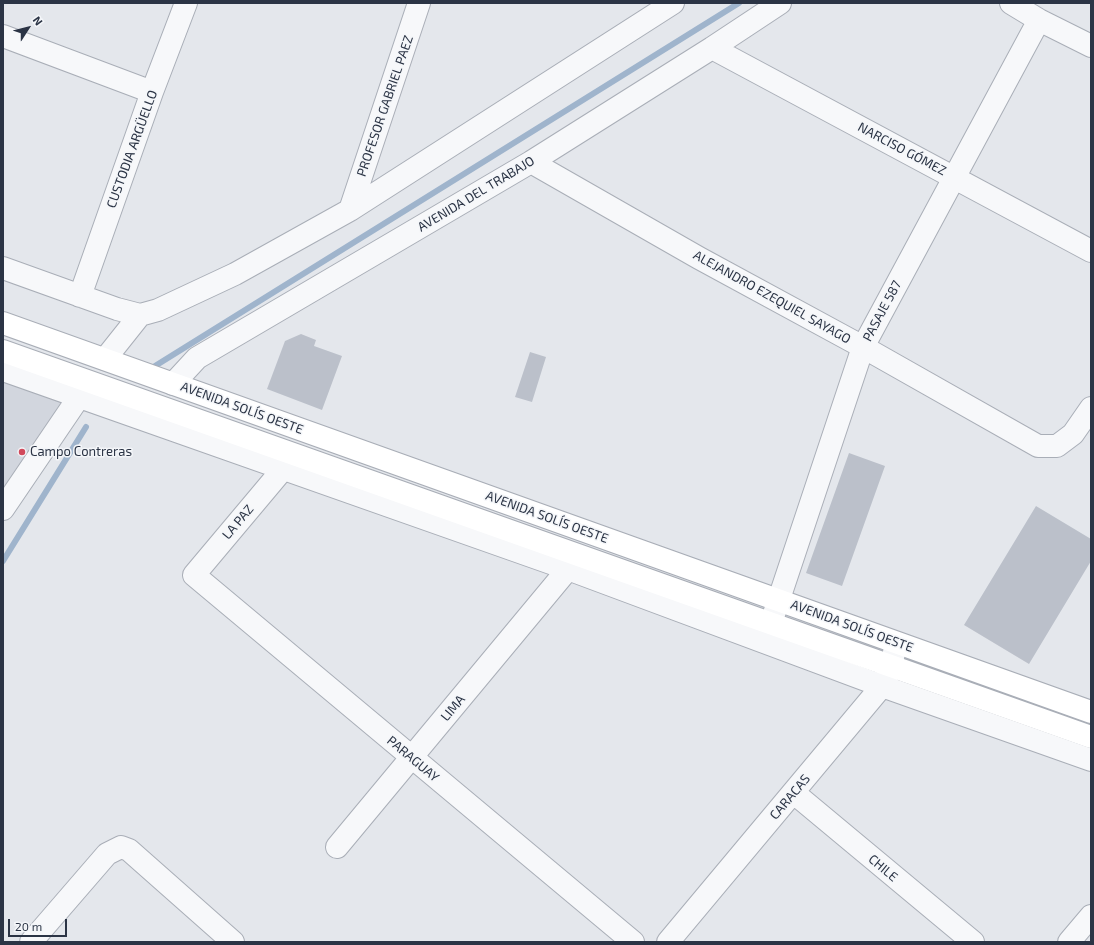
<!DOCTYPE html>
<html>
<head>
<meta charset="utf-8">
<style>
	body { margin:0 }
	#map { position:relative; width:1094px; height:945px; overflow:hidden; background:#e4e7ec; font-family:"Exo 2",sans-serif }
	canvas { display:block }
	.frame { position:absolute; inset:0; border:4px solid #2b3445; pointer-events:none }
	.north { position:absolute; left:8px; top:8px; width:40px; height:40px; -webkit-text-stroke:3px #f4f6f9; paint-order:stroke; rotate:54deg; font-size:11px; font-weight:700; line-height:16px; text-align:center; color:#2b3445 }
	.north::after { content:''; display:block; margin:auto; width:14px; height:18px; background:#2b3445; clip-path:polygon(50% 0,100% 100%,50% 72%,0 100%) }
	.scale { position:absolute; left:8px; top:919px; width:59px; height:18px; box-sizing:border-box; border:2px solid #2b3445; border-top:0; padding-left:5px; font-size:12px; line-height:14px; white-space:nowrap; color:#2b3445; -webkit-text-stroke:3px #f4f6f9; paint-order:stroke }
</style>
</head>
<body>
<div id="map">
<canvas width="1094" height="945"></canvas>
<div class="frame"></div>
<div class="north">N</div>
<div class="scale">20 m</div>
</div>
<script>
const g = document.querySelector('canvas').getContext('2d');
g.lineJoin = 'round';
function paint(path, color) {
  g.fillStyle = color;
  g.fill(path, 'evenodd');
}
function toPath(rows) {
  const path = new Path2D();
  for (const r of rows) {
    path.moveTo(r[0], r[1]);
    for (let i = 2; i < r.length; i += 2) path.lineTo(r[i], r[i + 1]);
  }
  return path;
}
function trace(path, color, width, dash) {
  g.strokeStyle = color;
  g.lineWidth = width;
  g.lineCap = dash ? 'butt' : 'round';
  g.setLineDash(dash || []);
  g.stroke(path);
}
function drawText(font, color, halo, rows, align = 'center') {
  g.font = font + ' "Exo 2",sans-serif';
  g.lineWidth = 3;
  g.setLineDash([]);
  g.textBaseline = 'middle';
  g.strokeStyle = halo;
  g.fillStyle = color;
  for (const [text, x, y, turn = 0] of rows) {
    g.save();
    g.translate(x, y);
    g.rotate((+turn || 0) * Math.PI / 180);
    g.textAlign = isNaN(turn) ? turn : align;
    if (halo) g.strokeText(text, 0, 0);
    g.fillText(text, 0, 0);
    g.restore();
  }
}
const built = toPath([
	[3,370,79,397,3,507]
]);
const stream = toPath([
	[155,366,739,3],
	[3,561,86,427]
]);
const building = toPath([
	[301,334,316,340,314,346,342,356,322,410,267,389,285,341],
	[530,352,546,357,532,402,515,397],
	[849,453,885,466,842,586,806,573],
	[1036,506,1091,539,1091,561,1029,664,964,625]
]);
const street = toPath([
	[1011,3,1039,20,1091,46],
	[3,36,152,92],
	[712,48,1091,251],
	[531,162,699,258,863,347,1038,446,1057,446,1073,434,1091,408],
	[350,210,419,3],
	[3,268,117,309,140,315],
	[80,296,152,92,186,3],
	[105,359,140,315,158,310,235,274,350,210,673,3],
	[3,370,568,569,882,686,1091,760],
	[173,384,197,358,531,162,712,48,780,3],
	[283,469,194,575,633,942],
	[3,509,79,397,84,385],
	[771,623,863,347,1039,20],
	[794,793,973,942],
	[337,847,568,569],
	[31,942,107,854,121,847,129,850,233,942],
	[668,942,882,686,891,667,896,643],
	[1069,942,1091,916]
]);
const secondary = toPath([
	[3,323,1091,712],
	[3,351,1091,737]
]);
const markers = [
	[22,452,4,"#d1495b"]
];
const streetNames = [
	["PROFESOR GABRIEL PAEZ",385,106,-71],
	["CUSTODIA ARGÜELLO",132,149,-70],
	["NARCISO GÓMEZ",902,149,28],
	["AVENIDA DEL TRABAJO",476,194,-31],
	["ALEJANDRO EZEQUIEL SAYAGO",772,297,29],
	["PASAJE 587",882,311,-62],
	["AVENIDA SOLÍS OESTE",242,408,20],
	["AVENIDA SOLÍS OESTE",547,517,20],
	["LA PAZ",238,522,-50],
	["AVENIDA SOLÍS OESTE",852,626,20],
	["LIMA",453,708,-50],
	["PARAGUAY",413,759,40],
	["CARACAS",790,797,-50],
	["CHILE",883,868,40]
];
const poiNames = [
	["Campo Contreras",30,452]
];
paint(built, '#d2d6de');
trace(stream, '#9fb4cc', 6);
paint(building, '#bbc0ca');
trace(street, '#a9aeb7', 24);
trace(secondary, '#a9aeb7', 24);
trace(street, '#f7f8fa', 22);
trace(secondary, '#fff', 22);
for (const [x, y, r, color] of markers) {
  const dot = new Path2D();
  dot.arc(x, y, r, 0, 2 * Math.PI);
  g.fillStyle = color;
  g.fill(dot);
  trace(dot, '#f4f6f9', 1.5);
}
drawText('13px', '#2b3445', '#f4f6f9', streetNames);
drawText('13px', '#2b3445', '#f4f6f9', poiNames, 'left');
</script>
</body>
</html>
